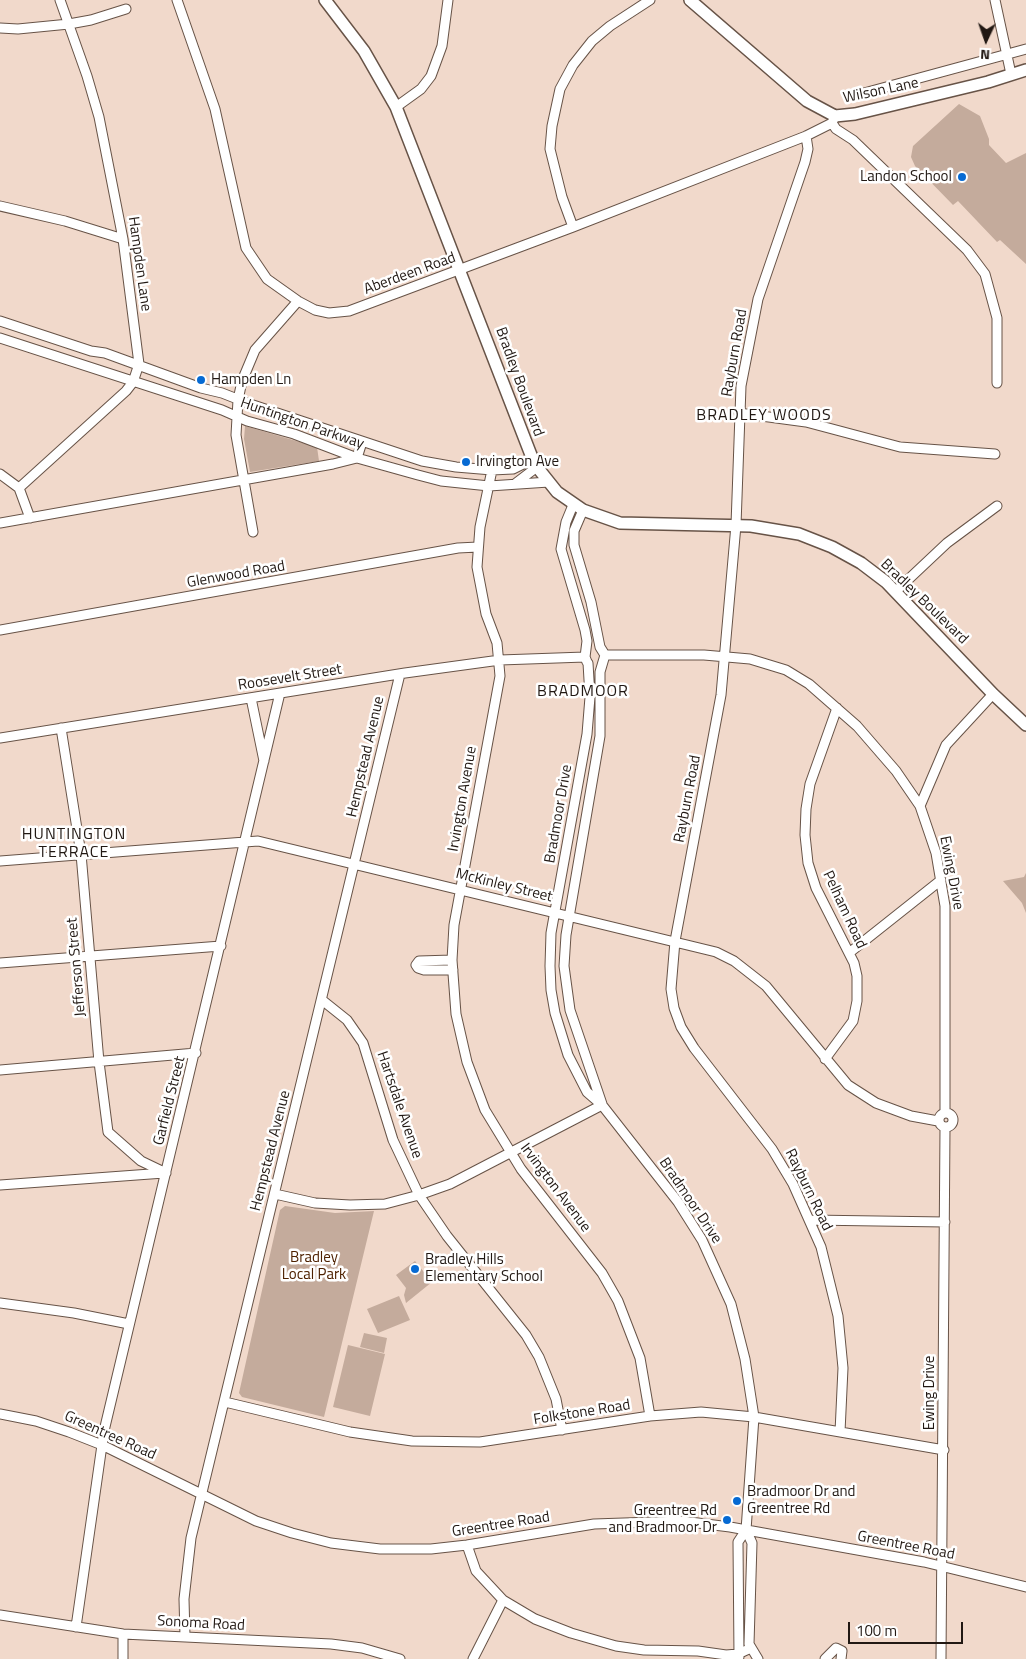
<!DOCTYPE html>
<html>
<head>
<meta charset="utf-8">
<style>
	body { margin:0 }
	#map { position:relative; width:1026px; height:1659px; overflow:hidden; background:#f1d9cb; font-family:"Titillium Web",sans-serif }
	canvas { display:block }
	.north { position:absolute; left:961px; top:15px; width:50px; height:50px; -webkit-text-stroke:4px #fff; paint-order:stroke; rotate:183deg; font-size:14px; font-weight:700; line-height:20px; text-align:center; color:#211813 }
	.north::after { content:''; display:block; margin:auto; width:18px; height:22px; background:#211813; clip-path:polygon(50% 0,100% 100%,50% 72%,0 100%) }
	.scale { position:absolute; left:848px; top:1622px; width:115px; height:22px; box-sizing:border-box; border:2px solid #211813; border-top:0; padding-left:6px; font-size:15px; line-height:18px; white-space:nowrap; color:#211813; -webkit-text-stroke:4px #fff; paint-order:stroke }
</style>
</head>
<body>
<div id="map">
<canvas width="1026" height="1659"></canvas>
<div class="north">N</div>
<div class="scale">100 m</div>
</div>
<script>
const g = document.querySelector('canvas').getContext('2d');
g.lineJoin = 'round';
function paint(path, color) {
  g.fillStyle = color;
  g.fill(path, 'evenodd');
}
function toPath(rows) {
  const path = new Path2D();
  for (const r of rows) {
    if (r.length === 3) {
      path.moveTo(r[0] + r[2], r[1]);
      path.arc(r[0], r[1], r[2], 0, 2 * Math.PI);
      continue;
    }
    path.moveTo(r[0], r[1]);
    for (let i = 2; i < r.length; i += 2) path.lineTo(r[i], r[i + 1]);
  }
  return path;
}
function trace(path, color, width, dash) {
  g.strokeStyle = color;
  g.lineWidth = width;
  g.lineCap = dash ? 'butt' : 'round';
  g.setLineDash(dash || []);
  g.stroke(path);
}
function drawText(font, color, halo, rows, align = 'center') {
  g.font = font + ' "Titillium Web",sans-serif';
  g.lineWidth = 5;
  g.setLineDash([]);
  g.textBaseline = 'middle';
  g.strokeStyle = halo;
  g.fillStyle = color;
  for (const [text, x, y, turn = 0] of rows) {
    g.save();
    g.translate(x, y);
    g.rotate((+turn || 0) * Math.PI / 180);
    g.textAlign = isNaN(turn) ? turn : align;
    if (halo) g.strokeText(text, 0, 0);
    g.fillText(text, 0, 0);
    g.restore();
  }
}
const green = toPath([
	[959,104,980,116,989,139,989,145,1006,163,1026,153,1026,264,1000,240,997,242,958,201,953,205,915,166,911,157,913,146],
	[245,426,317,447,319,461,250,472,244,439],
	[1026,873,1026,913,1022,903,1003,881,1024,877],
	[285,1206,335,1213,374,1211,324,1417,242,1397,239,1393,280,1210],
	[415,1261,432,1282,406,1303,404,1295,406,1288,396,1275],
	[399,1296,410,1320,378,1333,367,1309],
	[364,1333,387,1338,384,1353,360,1347],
	[348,1345,385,1354,370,1416,333,1407]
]);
const minor = toPath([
	[177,0,215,109,246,248,267,279,298,301,315,310,329,313,349,311,573,227,806,136,832,123,835,116],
	[995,0,1011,74],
	[0,28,18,29,69,24,91,20,126,9],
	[864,93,1026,49],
	[396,107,421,89,431,76,442,46,448,0],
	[832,123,836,129,853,140,967,250,985,274,997,318,997,383],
	[806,136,808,149,805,162,758,299,741,386,736,525,721,695,675,941,671,989,674,1008,681,1027,694,1048,772,1149,793,1184,821,1247,838,1316,843,1368,840,1432],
	[0,206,65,221,123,239],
	[573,227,562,197,550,149,552,126,560,89,573,65,592,41,610,26,650,0],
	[0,321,91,351,105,353,201,388,222,393,250,404,422,461,456,467,492,470,513,469,533,459],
	[0,338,222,410,247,421,294,434,357,458,418,475,441,481,489,486,549,482],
	[739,413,806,422,900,447,995,454],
	[492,470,480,527,477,567,486,614,497,643,500,676,454,925,452,960,456,1014,467,1062,485,1110,521,1169,602,1273,618,1301,640,1358,650,1416],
	[0,474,19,488,30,518],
	[516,483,537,467],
	[19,488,126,391,133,382,139,364,123,239,99,117,87,76,60,0],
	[573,505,566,522,561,549,585,630,587,641,585,657,587,662],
	[583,510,574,531,574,545,591,602,600,647,605,655,600,672,600,736,566,935,564,966,570,1010,602,1104],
	[0,523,333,464,357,458,362,442],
	[253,532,236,435,238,400,242,381,255,350,298,301],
	[896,591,947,543,997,506],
	[0,630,458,548,478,547],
	[605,655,704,655,750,659,786,670,809,684,857,726,896,771,920,806],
	[588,663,590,697,587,734,551,933,550,966,551,990,555,1013,568,1055,587,1092,602,1105,678,1202,702,1240,731,1304,745,1359,754,1417,746,1530,752,1543,749,1644,758,1659],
	[251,698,264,761],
	[61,728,81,854,99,1062,108,1132,141,1161,166,1173],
	[0,738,405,673,500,660,585,657],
	[0,861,258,841,716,952,734,961,766,986,848,1085,876,1103,911,1116,938,1121],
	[849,953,941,880],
	[452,960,419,961,416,965,418,968,424,970,453,970],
	[0,963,221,946],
	[322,1000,347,1020,363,1043,393,1140,419,1195,447,1236,526,1335,539,1357,556,1399,562,1430],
	[825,1059,853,1021,857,1001,857,976,854,963,816,888,808,863,805,835,806,809,810,784,837,708],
	[0,1070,196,1053],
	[946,1120,7],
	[945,1113,945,906,936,853,920,806,946,745,993,694],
	[0,1185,164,1173],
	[275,1194,315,1203,350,1205,385,1204,419,1195,450,1184,602,1105],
	[810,1220,945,1222],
	[0,1303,74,1313,129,1324],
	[225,1402,350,1432,412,1441,480,1442,650,1416,701,1412,754,1417,944,1450],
	[0,1414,36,1421,69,1432,102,1445,256,1521,292,1533,331,1543,380,1549,431,1549,467,1545,594,1524,682,1521,730,1527,924,1562,1026,1587],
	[467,1545,476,1571,503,1600,535,1619,571,1633,616,1646,644,1650,698,1651,726,1655,738,1654,751,1648],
	[0,1615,123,1634,331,1644,362,1648,400,1659],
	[76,1627,104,1431,280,693],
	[185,1636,184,1599,191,1538,400,674],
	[739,1657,738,1542,746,1530],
	[123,1659,123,1634],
	[473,1659,503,1600],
	[825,1659,836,1648,842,1651,841,1659],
	[941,1659,945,1128]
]);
const major = toPath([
	[325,0,364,51,396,107,531,455,537,467,557,492,583,510,620,523,751,526,799,534,832,547,861,563,886,582,993,694,1026,725],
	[690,0,807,101,835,116,855,114,988,82,1026,70]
]);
const markers = [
	[962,177,5,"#066ad3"],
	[201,380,5,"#066ad3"],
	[466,462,5,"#066ad3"],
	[415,1269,5,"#066ad3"],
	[737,1501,5,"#066ad3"],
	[727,1520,5,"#066ad3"]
];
const streetNames = [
	["Wilson Lane",881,91,-12],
	["Hampden Lane",139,264,82],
	["Aberdeen Road",410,274,-20],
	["Rayburn Road",735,353,-80],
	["Bradley Boulevard",519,382,70],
	["Huntington Parkway",302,424,19],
	["Glenwood Road",236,575,-10],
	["Bradley Boulevard",924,602,44],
	["Roosevelt Street",290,678,-9],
	["Hempstead Avenue",366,757,-77],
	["Irvington Avenue",463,799,-80],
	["Rayburn Road",688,799,-79],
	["Bradmoor Drive",559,814,-80],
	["Ewing Drive",951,873,79],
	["McKinley Street",504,886,14],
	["Pelham Road",844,910,65],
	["Jefferson Street",77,967,-95],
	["Garfield Street",170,1101,-76],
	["Hartsdale Avenue",399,1105,71],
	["Hempstead Avenue",271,1151,-76],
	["Irvington Avenue",555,1188,53],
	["Rayburn Road",808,1190,64],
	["Bradmoor Drive",690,1201,56],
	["Ewing Drive",930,1393,-90],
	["Folkstone Road",582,1413,-9],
	["Greentree Road",110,1436,24],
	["Greentree Road",501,1525,-9],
	["Greentree Road",906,1546,11],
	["Sonoma Road",201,1624,3]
];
const poiNames = [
	["Landon School",952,177,"right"],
	["Hampden Ln",211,380],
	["Irvington Ave",476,462],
	["Bradley Hills",425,1260],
	["Elementary School",425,1277],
	["Bradmoor Dr and",747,1492],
	["Greentree Rd",747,1509],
	["Greentree Rd",717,1511,"right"],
	["and Bradmoor Dr",717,1528,"right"]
];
const parkNames = [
	["Bradley",314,1258],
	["Local Park",314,1275]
];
const neighbourhoodNames = [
	["BRADLEY WOODS",764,416],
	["BRADMOOR",583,692],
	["HUNTINGTON",74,835],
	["TERRACE",74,853]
];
paint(green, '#c4ab9c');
trace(minor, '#675347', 11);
trace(major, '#675347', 14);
trace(minor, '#fff', 9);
trace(major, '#fff', 11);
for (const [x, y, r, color] of markers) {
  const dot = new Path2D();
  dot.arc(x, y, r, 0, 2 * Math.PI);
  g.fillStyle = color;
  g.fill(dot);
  trace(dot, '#fff', 2);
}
drawText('15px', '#211813', '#fff', streetNames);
drawText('15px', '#211813', '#fff', poiNames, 'left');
drawText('15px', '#4e2100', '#fff', parkNames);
g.letterSpacing = '1px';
drawText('16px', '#211813', '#fff', neighbourhoodNames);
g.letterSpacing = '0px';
</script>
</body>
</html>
